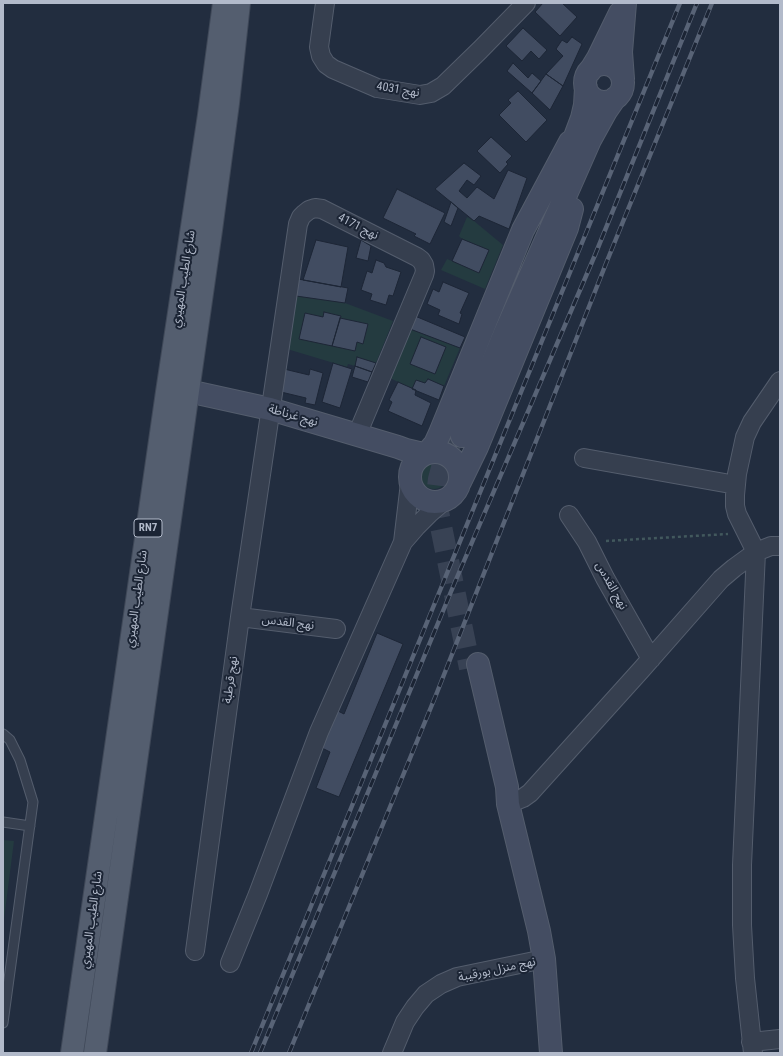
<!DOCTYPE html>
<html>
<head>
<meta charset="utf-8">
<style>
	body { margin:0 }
	#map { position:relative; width:783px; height:1056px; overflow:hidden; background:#222d3f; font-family:"Roboto Condensed",sans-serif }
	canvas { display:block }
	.frame { position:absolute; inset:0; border:4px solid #b2baca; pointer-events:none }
</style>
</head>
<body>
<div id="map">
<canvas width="783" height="1056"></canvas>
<div class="frame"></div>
</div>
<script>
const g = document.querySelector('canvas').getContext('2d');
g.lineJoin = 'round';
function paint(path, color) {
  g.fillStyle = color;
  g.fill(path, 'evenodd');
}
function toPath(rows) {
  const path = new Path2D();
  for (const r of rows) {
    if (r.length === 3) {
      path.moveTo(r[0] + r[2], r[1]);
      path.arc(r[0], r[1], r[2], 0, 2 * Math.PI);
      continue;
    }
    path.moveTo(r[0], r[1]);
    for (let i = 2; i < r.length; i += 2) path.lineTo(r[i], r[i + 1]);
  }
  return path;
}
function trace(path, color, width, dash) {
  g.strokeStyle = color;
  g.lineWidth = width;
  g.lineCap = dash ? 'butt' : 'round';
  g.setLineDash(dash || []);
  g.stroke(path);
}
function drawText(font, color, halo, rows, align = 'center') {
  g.font = font + ' "Roboto Condensed","Noto Sans Arabic",sans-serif';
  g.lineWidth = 4;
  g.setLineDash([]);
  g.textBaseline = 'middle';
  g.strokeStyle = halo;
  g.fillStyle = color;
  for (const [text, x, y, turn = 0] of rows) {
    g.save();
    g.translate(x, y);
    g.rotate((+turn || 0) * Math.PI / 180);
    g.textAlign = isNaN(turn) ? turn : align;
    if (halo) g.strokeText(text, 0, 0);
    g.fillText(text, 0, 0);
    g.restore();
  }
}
const green = toPath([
	[467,217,474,221,503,245,485,289,441,270,447,259,479,272,489,250,462,239,459,236],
	[294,295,345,303,393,321,376,363,357,357,355,366,348,364,347,367,287,349],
	[410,329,460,348,444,386,428,379,425,383,417,380,412,389,390,378],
	[434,476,13],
	[3,840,14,841,3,927]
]);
const building = toPath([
	[543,3,562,3,577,17,560,36,535,12,543,3],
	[523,28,547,50,539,59,531,51,522,61,506,46,523,28],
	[572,37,582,44,563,86,546,74,563,56,556,49,562,40,567,43,572,37],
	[513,63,528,78,532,73,541,81,532,93,507,71,513,63],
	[546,74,563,86,550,110,532,93,546,74],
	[518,91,547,120,526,142,499,115,511,103,508,100,518,91],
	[491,137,512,156,506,162,508,164,500,173,477,151,491,137],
	[464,163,481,176,474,185,467,180,459,191,467,198,477,187,494,199,508,170,527,178,509,229,479,216,474,221,435,189,464,163],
	[397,189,445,213,430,244,414,236,416,234,383,218,397,189],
	[451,202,458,208,451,226,444,222,451,202],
	[462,239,489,250,479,273,452,261,462,239],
	[316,240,348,247,341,287,303,280,316,240],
	[361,240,371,246,368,261,356,258,361,240],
	[376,260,384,263,386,267,401,272,393,296,389,295,386,305,370,300,372,294,361,290,367,271,372,273,376,260],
	[298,279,348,288,345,303,296,296,298,279],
	[443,282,469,293,460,313,462,314,459,324,438,315,440,310,427,304,433,289,439,292,443,282],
	[324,312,341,316,332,346,299,339,305,313,323,317,324,312],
	[415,316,465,337,460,348,410,329,415,316],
	[340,318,368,324,363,344,357,342,355,351,332,346,340,318],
	[421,337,446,347,435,374,410,364,421,337],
	[357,357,376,363,372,372,355,366,357,357],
	[333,363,352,369,340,408,322,402,333,363],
	[355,366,372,372,368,382,352,377,355,366],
	[284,369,309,375,310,369,323,373,315,405,305,403,306,398,281,392,284,369],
	[428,379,444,386,439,400,412,389,416,380,425,383,428,379],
	[398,382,416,390,415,395,431,403,422,426,388,411,392,402,389,400,398,382],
	[377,633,403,644,339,797,316,788,330,752,318,746,334,709,344,714,377,633]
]);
const secondaryTunnel = toPath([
	[454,433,443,464,439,479,437,495,437,507,470,668]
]);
const path = toPath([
	[606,541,728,534]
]);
const lane = toPath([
	[3,734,10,740,20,760,33,802,3,1023],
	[3,822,30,826]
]);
const street = toPath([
	[325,3,319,47,321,56,326,64,333,69,377,88,420,95,431,93,443,86,480,50,526,3],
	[584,458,736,485],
	[569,515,587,542,605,578,651,659],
	[403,542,416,527,430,513,445,500],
	[240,617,336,629],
	[508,804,523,798,530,793,641,670,721,579,734,568,756,552,771,546,780,546],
	[195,951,240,617,298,224,301,217,304,214,309,210,315,208,322,209,417,257,421,260,424,265,425,271,424,275,357,435],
	[230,963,258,894,319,732,403,542,410,483],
	[751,1042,780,1039],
	[392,1053,405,1022,415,1007,426,994,441,984,457,977,544,959],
	[753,1053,745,978,742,925,742,865,756,552,737,514,735,506,735,495,737,474,745,437,752,422,780,381]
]);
const secondary = toPath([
	[604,83,19],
	[590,71,598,58,620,13],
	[623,79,621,52,625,3],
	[567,158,582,118,585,105,586,88],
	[188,391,270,409,398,447,406,450,423,454],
	[462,436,505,333,590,140,606,111,615,98],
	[435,477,25],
	[428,452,435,444,440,433,523,230,570,142],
	[460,482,477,447,567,228,572,209],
	[478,664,507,787,508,804,539,931,544,959,551,1053]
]);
const primary = toPath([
	[72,1053,167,392,209,115,224,3],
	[95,1053,188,391,211,230,228,103,239,3]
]);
const rail = toPath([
	[251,1053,680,3],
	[260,1053,455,582,595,255,697,3],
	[289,1053,436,695,607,261,712,3]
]);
const shields = [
	[148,528,28]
];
const shieldNames = [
	["RN7",148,528]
];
const streetNames = [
	["نهج 4031",398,90,9],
	["نهج 4171",358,227,27],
	["شارع الطيب المهيري",184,279,-81],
	["نهج غرناطة",293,416,16],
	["نهج القدس",611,586,61],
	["شارع الطيب المهيري",137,599,-82],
	["نهج القدس",288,623,7],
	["نهج قرطبة",231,680,-82],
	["شارع الطيب المهيري",92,920,-82],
	["نهج منزل بورقيبة",497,970,-12]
];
paint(green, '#243b40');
paint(building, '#414c61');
trace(building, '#1d2636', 1);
trace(secondaryTunnel, '#384254', 22, [22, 11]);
trace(lane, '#545d6d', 11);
trace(street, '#545d6d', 20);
trace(secondary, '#545d6d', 24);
trace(primary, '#3f4858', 24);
trace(path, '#42585d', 2.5, [3, 3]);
trace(lane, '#363f4f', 9);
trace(street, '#363f4f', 18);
trace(secondary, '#444d62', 22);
trace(primary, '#545e6f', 22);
trace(rail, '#586376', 4.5);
trace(rail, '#1b2434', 3, [9]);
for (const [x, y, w] of shields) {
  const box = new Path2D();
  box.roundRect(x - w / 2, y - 9, w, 18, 3);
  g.fillStyle = '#1b2434';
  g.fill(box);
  trace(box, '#b2baca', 1);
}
drawText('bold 11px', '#b2baca', null, shieldNames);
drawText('12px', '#b2baca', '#1b2434', streetNames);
</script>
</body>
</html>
